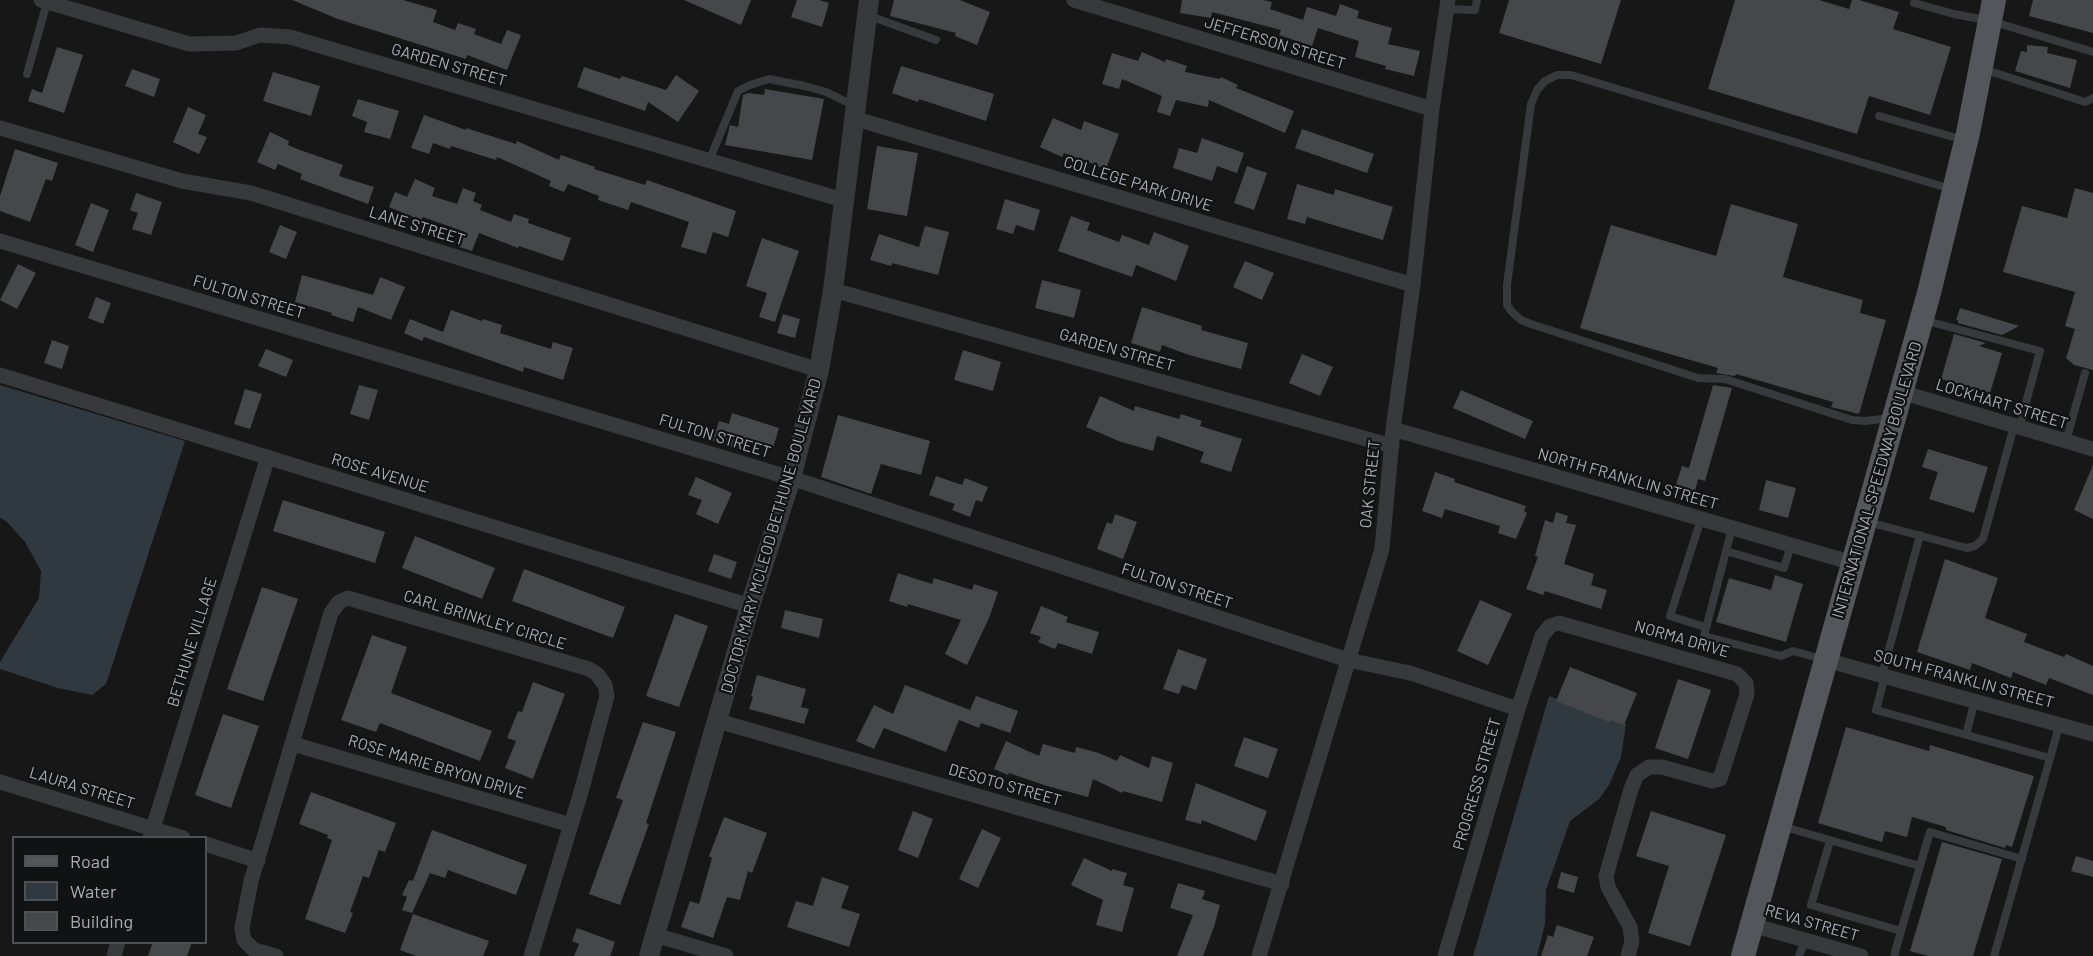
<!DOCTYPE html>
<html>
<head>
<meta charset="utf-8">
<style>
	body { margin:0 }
	#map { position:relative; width:2093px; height:956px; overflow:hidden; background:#171718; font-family:Barlow,sans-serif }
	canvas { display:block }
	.legend { position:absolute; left:12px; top:836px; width:195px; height:108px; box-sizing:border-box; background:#111213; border:2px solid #4e5055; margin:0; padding:8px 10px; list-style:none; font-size:18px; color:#aaaeb7 }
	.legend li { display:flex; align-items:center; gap:12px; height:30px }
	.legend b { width:30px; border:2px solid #4e5055 }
</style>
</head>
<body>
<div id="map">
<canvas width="2093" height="956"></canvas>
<ul class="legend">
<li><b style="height:8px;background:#54565b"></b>Road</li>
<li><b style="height:16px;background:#313940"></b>Water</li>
<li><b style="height:16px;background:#46474b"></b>Building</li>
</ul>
</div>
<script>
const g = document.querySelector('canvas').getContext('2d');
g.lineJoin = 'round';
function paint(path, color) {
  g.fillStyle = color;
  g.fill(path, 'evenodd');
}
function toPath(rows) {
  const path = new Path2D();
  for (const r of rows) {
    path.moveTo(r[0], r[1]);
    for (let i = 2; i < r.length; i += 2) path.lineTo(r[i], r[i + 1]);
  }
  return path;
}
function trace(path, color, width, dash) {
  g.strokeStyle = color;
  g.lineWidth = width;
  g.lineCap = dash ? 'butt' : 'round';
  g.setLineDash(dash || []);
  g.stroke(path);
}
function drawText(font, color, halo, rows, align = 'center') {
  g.font = font + ' Barlow,sans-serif';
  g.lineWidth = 4.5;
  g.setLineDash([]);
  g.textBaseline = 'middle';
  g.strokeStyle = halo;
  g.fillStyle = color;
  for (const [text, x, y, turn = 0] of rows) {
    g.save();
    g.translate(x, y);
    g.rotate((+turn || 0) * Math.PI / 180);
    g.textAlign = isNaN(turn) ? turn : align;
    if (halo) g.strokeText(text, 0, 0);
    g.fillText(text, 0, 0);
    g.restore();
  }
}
const water = toPath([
	[0,385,185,441,106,684,92,695,58,688,0,669,0,662,39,598,41,571,25,542,6,521,0,518],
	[1549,696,1626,724,1621,757,1609,785,1599,799,1570,821,1546,890,1545,924,1537,956,1473,956]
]);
const building = toPath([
	[292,0,403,0,437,10,433,22,455,30,458,23,476,29,474,34,501,44,507,30,521,35,507,70,467,55,466,59,338,19],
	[684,0,751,0,741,25],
	[797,0,819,0,829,3,822,27,791,17],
	[894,0,960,0,990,12,977,45,955,36,956,33,890,16],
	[1182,0,1263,0,1272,2,1270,9,1303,20,1307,7,1336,16,1340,4,1359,11,1357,18,1392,28,1388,44,1420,51,1414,76,1385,69,1386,66,1355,57,1359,41,1318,28,1312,46,1279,35,1281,30,1212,12,1211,18,1180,13],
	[1509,0,1621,0,1601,64,1499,33],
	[1735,0,1819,0,1849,9,1852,0,1859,0,1899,12,1893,29,1951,47,1930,115,1869,96,1857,134,1708,89],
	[2033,0,2093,0,2093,33,2029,16],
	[2027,45,2048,47,2047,53,2077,60,2070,88,2015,71,2021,51,2027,52],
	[57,47,83,55,64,113,28,101,32,89,42,93],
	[1142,52,1165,62,1166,59,1187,66,1185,72,1220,79,1221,77,1238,85,1236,88,1294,111,1285,133,1209,100,1208,107,1176,100,1170,116,1157,112,1162,96,1122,79,1119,89,1102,84,1112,53,1138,61],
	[901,66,994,94,986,121,919,99,918,102,892,93],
	[584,67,620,79,622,76,666,90,676,75,699,91,678,122,648,102,645,111,577,87],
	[132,69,160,79,154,97,125,86],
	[273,72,320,86,311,116,263,101],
	[765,89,824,99,812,160,725,145,730,125,738,127,743,95,748,93,764,95],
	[358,99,399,111,390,139,364,132,367,122,352,116],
	[188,107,206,115,198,134,207,137,199,154,173,142],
	[424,115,466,130,466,128,516,144,517,141,559,160,561,155,595,167,594,169,645,185,647,180,736,211,728,237,713,232,706,254,681,247,689,222,631,202,628,210,598,200,599,196,568,184,564,192,549,186,551,181,497,157,496,160,451,146,450,149,433,143,429,154,411,148],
	[1053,118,1081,130,1084,121,1119,134,1106,169,1064,153,1062,157,1040,147],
	[1302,129,1374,154,1367,173,1295,148],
	[270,132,289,141,288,145,300,150,343,165,339,176,374,187,368,204,300,179,302,174,278,164,275,170,257,162],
	[1202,138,1244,153,1237,173,1217,166,1212,181,1173,168,1179,148,1197,153],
	[877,146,918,153,907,216,867,209],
	[15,149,58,163,52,181,46,179,30,222,0,211,0,196],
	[1247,166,1267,173,1254,210,1234,203],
	[415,179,435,188,432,196,457,204,463,188,476,193,473,201,482,205,480,210,511,222,514,214,529,219,528,223,571,238,563,261,519,246,518,248,479,233,472,251,459,247,465,232,423,217,421,220,389,207,395,192,407,197],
	[1297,184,1334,195,1335,189,1393,207,1383,240,1307,217,1305,224,1287,219],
	[2075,188,2093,193,2093,370,2074,365,2066,358,2075,329,2065,326,2075,292,2003,272,2022,206,2067,218],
	[136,193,162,202,151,235,132,229,138,213,130,210],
	[1005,199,1040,210,1034,231,1016,225,1013,234,996,229],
	[91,203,109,210,93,252,75,245],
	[1731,204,1798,224,1783,277,1863,300,1860,313,1886,320,1859,414,1831,407,1833,402,1736,374,1735,376,1716,373,1718,368,1580,328,1611,225,1716,256],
	[1071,216,1090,223,1087,230,1119,242,1122,235,1149,245,1154,232,1189,246,1176,281,1136,265,1132,277,1058,251],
	[280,225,297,232,286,259,269,252],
	[925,226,949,232,938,275,892,263,891,266,870,260,879,234,919,247],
	[762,238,799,251,775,322,759,317,767,293,746,286],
	[1245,261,1274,273,1262,300,1233,287],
	[18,264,36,273,17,309,0,300],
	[302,275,373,295,380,277,405,287,391,320,358,307,353,322,331,315,332,313,295,302],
	[1042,280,1081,290,1074,318,1035,308],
	[96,297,111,303,103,324,88,318],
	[1142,307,1202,326,1201,330,1248,343,1241,369,1189,355,1162,345,1160,352,1131,343],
	[1960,308,2019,326,2002,335,1958,323,1958,320,1956,320],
	[451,310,482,321,483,319,502,325,500,333,551,349,553,342,573,348,563,380,524,367,523,372,424,337,422,341,404,333,410,319,443,332],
	[783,314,800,319,795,338,777,333],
	[1954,334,1986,343,1979,346,2002,353,1990,393,1941,379],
	[52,340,69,346,62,369,44,363],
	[266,349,293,360,286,377,258,366],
	[963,350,1001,362,993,391,954,380],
	[1302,354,1333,367,1320,396,1289,383],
	[359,385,378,390,369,420,350,414],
	[1713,385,1732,388,1705,481,1698,479,1695,491,1676,485,1682,466,1689,468],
	[245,389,262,394,250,429,234,424],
	[1461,390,1533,421,1525,439,1453,408],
	[1100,396,1134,411,1135,406,1179,419,1181,414,1202,421,1200,426,1242,439,1231,472,1200,462,1204,452,1157,436,1153,451,1121,442,1086,427],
	[732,413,779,428,773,448,736,437,733,447,713,441,719,421,729,424],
	[838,415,930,441,921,475,881,464,871,494,821,477],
	[1928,449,1988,467,1974,513,1929,499,1938,472,1922,467],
	[2093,465,2093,519,2074,510],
	[1435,472,1455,479,1454,482,1526,506,1524,511,1527,513,1516,539,1498,533,1500,526,1445,509,1442,518,1422,511],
	[936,476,962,485,965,478,988,487,982,502,976,500,970,517,952,510,955,504,929,495],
	[696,477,732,493,718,524,696,514,702,500,688,495],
	[1766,480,1796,488,1788,518,1759,510],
	[283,500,385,532,375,563,273,531],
	[1556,512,1568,516,1566,523,1576,525,1564,564,1594,574,1591,585,1607,590,1601,609,1545,591,1543,595,1526,589,1538,557,1535,556,1545,520,1553,523],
	[1115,514,1137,522,1123,559,1097,549,1107,522,1112,524],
	[415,536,495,568,482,599,402,568],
	[714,554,737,562,731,579,708,571],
	[1945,559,1998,578,1985,618,2027,634,2024,642,2064,657,2066,654,2093,666,2093,695,2049,678,2046,685,2013,672,2011,678,1972,663,1970,670,1917,652],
	[524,569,625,607,613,638,512,601],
	[898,573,932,584,934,578,972,590,974,584,998,592,989,618,967,665,945,654,961,620,908,604,907,607,889,601],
	[1775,575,1803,584,1786,642,1716,622,1729,578,1771,590],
	[262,587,298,599,263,701,227,689],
	[1480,600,1512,614,1488,665,1457,651],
	[1041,606,1068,617,1066,622,1099,632,1092,654,1058,643,1055,649,1038,642,1041,637,1030,633],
	[785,610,823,619,819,638,781,628],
	[675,614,708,626,679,707,646,696],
	[372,635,407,647,391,693,492,731,480,761,380,723,376,732,341,720],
	[1178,649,1207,659,1196,690,1182,685,1179,694,1163,689],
	[1570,667,1637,693,1624,725,1610,720,1609,722,1556,701],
	[757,675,806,689,801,707,809,709,804,724,749,709,753,697,751,696],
	[1678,679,1711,690,1688,759,1655,748],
	[533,682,565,694,533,779,505,768,516,741,507,738,518,711,522,712],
	[905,685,970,710,976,696,1018,711,1010,733,981,723,979,728,959,720,946,752,884,728,874,749,856,741,874,705,893,714],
	[223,714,259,726,231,808,195,795],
	[643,722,676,732,646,823,649,824,620,905,589,894,623,800,616,798],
	[1846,727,1929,751,1930,745,2034,776,2012,847,2006,845,2005,848,1946,830,1946,827,1912,817,1907,837,1885,831,1882,842,1818,823],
	[1244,737,1278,749,1268,778,1234,766],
	[1006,741,1039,756,1043,744,1075,753,1076,747,1099,753,1117,761,1120,755,1149,768,1152,756,1173,763,1162,802,1123,791,1122,793,1093,779,1088,797,1047,786,1009,773,1008,775,994,769],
	[1196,783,1267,811,1256,841,1202,820,1201,824,1185,820],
	[311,792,396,823,385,852,379,850,369,878,363,876,350,912,353,913,345,933,305,919,332,840,327,838,328,835,299,824],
	[913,811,933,819,918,858,898,850],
	[1651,811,1726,835,1690,946,1648,933,1669,866,1636,856],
	[724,817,767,833,752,873,748,871,740,900,727,897,713,938,681,927,690,901,699,904,712,858,709,856],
	[982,829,1001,838,978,888,959,879],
	[432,830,527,865,516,895,448,870,445,878,430,873,412,913,402,910,407,897,402,895,409,880,413,881],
	[1942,842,2002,859,1973,956,1928,956,1910,951],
	[2076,856,2093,861,2093,877,2071,871],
	[1084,858,1112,871,1112,869,1127,873,1123,885,1134,888,1122,932,1096,925,1103,900,1071,885],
	[1561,872,1578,877,1574,893,1557,888],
	[822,877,849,886,841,908,860,914,849,947,787,927,796,901,813,906],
	[1178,883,1205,891,1202,899,1220,905,1214,927,1203,956,1177,956,1193,915,1170,908],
	[413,914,489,941,483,956,416,956,400,950],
	[1557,925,1594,937,1587,956,1541,956,1548,935,1553,937],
	[577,928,615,942,610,956,574,956,579,944,572,941],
	[153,942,192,942,187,956,148,956]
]);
const service = toPath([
	[1915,0,1914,3,1954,14,1991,21,2093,52],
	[1446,9,1475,10,1477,0],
	[867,15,936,40],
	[1983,69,2085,102,2093,98],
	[27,74,47,2],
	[1879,116,1964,140],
	[709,161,738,91,750,85,769,79,805,86,826,92,855,106],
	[1923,320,2040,351,2019,428],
	[1890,418,1865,421,1852,420,1725,379,1698,378,1531,324,1521,320,1512,312,1507,305,1507,285,1531,104,1537,90,1545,81,1557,75,1571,75,1951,189],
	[2066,441,2085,373],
	[1701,519,1670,616,1705,627],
	[1868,522,1967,548,1975,546,1983,539,2014,426],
	[1732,528,1704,636,1781,656,1793,651,1822,659],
	[1726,551,1784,568,1791,545],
	[1882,675,1920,535],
	[1885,676,1876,710,2050,758],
	[1966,735,1975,700],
	[1781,826,1920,866,1901,931,1811,905,1830,841],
	[1920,866,1930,832,2022,859],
	[1799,956,1805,940],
	[1894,956,1901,931],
	[1994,956,2060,723]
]);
const minor = toPath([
	[41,0,189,44,236,43,260,35,290,37,843,200],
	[1074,0,1432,109],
	[853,118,1413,285],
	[0,128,182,181,251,193,819,370],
	[0,241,791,478,1348,660,1410,673,1518,709],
	[833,290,1392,446],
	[0,375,750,606],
	[1901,392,2093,449],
	[1393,429,1853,563],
	[1826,660,2093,734],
	[718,721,1282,884],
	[293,744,571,825],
	[0,782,183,838],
	[150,838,268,457],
	[206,844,258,861],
	[1752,925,1861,956],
	[655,935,726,956],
	[114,956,118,942],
	[276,956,254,950,244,940,242,928,251,881,331,613,339,602,348,598,589,669,597,674,605,685,607,696,581,792,531,956],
	[1259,956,1382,549,1393,429,1413,285,1432,109,1448,0],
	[1445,956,1518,709,1542,636,1550,626,1559,623,1737,674,1746,683,1747,694,1720,779,1712,781,1662,767,1649,767,1637,775,1631,789,1606,876,1608,887,1630,927,1632,941,1628,956]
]);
const tertiary = toPath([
	[649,956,750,606,791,478,819,370,833,290,869,0]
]);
const primary = toPath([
	[1743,956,1929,293,1968,133,1994,0]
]);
const streetNames = [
	["JEFFERSON STREET",1275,43,17],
	["GARDEN STREET",449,65,16],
	["COLLEGE PARK DRIVE",1138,184,17],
	["LANE STREET",417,226,17],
	["FULTON STREET",249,297,17],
	["GARDEN STREET",1117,350,16],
	["LOCKHART STREET",2002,404,17],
	["FULTON STREET",715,436,17],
	["ROSE AVENUE",380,473,17],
	["NORTH FRANKLIN STREET",1628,479,16],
	["INTERNATIONAL SPEEDWAY BOULEVARD",1877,480,-74],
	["OAK STREET",1370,484,-84],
	["DOCTOR MARY MCLEOD BETHUNE BOULEVARD",771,536,-74],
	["FULTON STREET",1177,586,18],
	["CARL BRINKLEY CIRCLE",485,620,17],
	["NORMA DRIVE",1682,639,16],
	["BETHUNE VILLAGE",192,642,-73],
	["SOUTH FRANKLIN STREET",1964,679,15],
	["ROSE MARIE BRYON DRIVE",437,767,17],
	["PROGRESS STREET",1477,784,-74],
	["DESOTO STREET",1005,785,16],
	["LAURA STREET",82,788,17],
	["REVA STREET",1812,923,16]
];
paint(water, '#313940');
paint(building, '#46474b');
trace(service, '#38393d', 8);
trace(minor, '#38393d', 15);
trace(tertiary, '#38393d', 20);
trace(primary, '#54565b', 24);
drawText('16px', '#aaaeb7', '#111213', streetNames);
</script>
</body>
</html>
